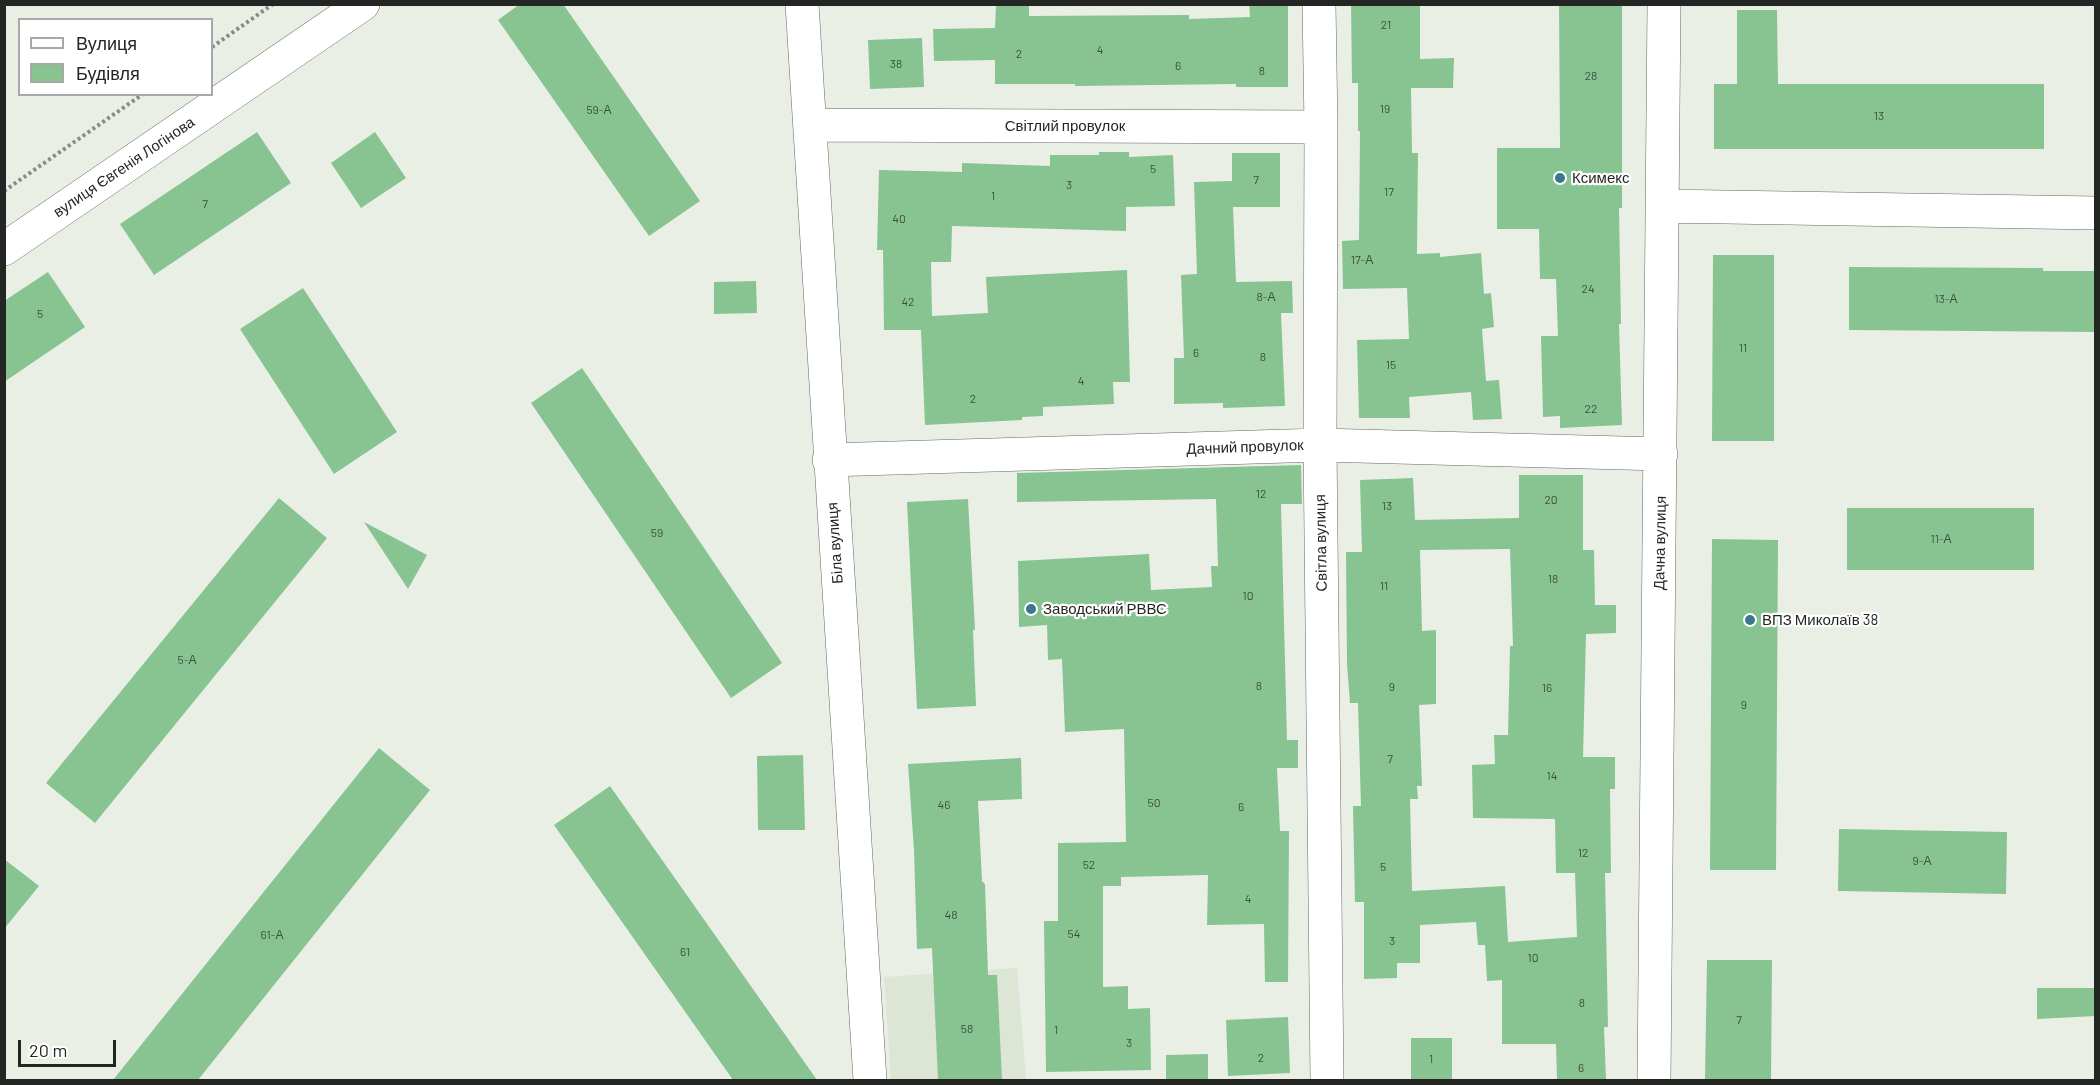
<!DOCTYPE html>
<html>
<head>
<meta charset="utf-8">
<style>
	body { margin:0 }
	#map { position:relative; width:2100px; height:1085px; overflow:hidden; background:#eaefe6; font-family:Barlow,sans-serif }
	canvas { display:block }
	.frame { position:absolute; inset:0; border:6px solid #242623; pointer-events:none }
	.legend { position:absolute; left:18px; top:18px; width:195px; height:78px; box-sizing:border-box; background:#fff; border:2px solid #a7a8a7; margin:0; padding:8px 10px; list-style:none; font-size:18px; color:#242623 }
	.legend li { display:flex; align-items:center; gap:12px; height:30px }
	.legend b { width:30px; border:2px solid #a7a8a7 }
	.scale { position:absolute; left:18px; top:1040px; width:98px; height:27px; box-sizing:border-box; border:3px solid #242623; border-top:0; padding-left:8px; font-size:18px; line-height:21px; white-space:nowrap; color:#242623; -webkit-text-stroke:4px #fff; paint-order:stroke }
</style>
</head>
<body>
<div id="map">
<canvas width="2100" height="1085"></canvas>
<div class="frame"></div>
<ul class="legend">
<li><b style="height:8px;background:#fff"></b>Вулиця</li>
<li><b style="height:16px;background:#88c491"></b>Будівля</li>
</ul>
<div class="scale">20 m</div>
</div>
<script>
const g = document.querySelector('canvas').getContext('2d');
g.lineJoin = 'round';
function paint(path, color) {
  g.fillStyle = color;
  g.fill(path, 'evenodd');
}
function toPath(rows) {
  const path = new Path2D();
  for (const r of rows) {
    path.moveTo(r[0], r[1]);
    for (let i = 2; i < r.length; i += 2) path.lineTo(r[i], r[i + 1]);
  }
  return path;
}
function trace(path, color, width, dash) {
  g.strokeStyle = color;
  g.lineWidth = width;
  g.lineCap = dash ? 'butt' : 'round';
  g.setLineDash(dash || []);
  g.stroke(path);
}
function drawText(font, color, halo, rows, align = 'center') {
  g.font = font + ' Barlow,sans-serif';
  g.lineWidth = 4.5;
  g.setLineDash([]);
  g.textBaseline = 'middle';
  g.strokeStyle = halo;
  g.fillStyle = color;
  for (const [text, x, y, turn = 0] of rows) {
    g.save();
    g.translate(x, y);
    g.rotate((+turn || 0) * Math.PI / 180);
    g.textAlign = isNaN(turn) ? turn : align;
    if (halo) g.strokeText(text, 0, 0);
    g.fillText(text, 0, 0);
    g.restore();
  }
}
const built = toPath([
	[1017,968,1026,1080,891,1080,884,977]
]);
const building = toPath([
	[520,4,563,4,700,201,649,236,498,20],
	[1249,4,1288,4,1288,87,1236,87,1236,84,1075,86,1075,84,995,84,995,60,934,61,933,29,995,28,996,6,1029,6,1029,16,1189,15,1189,19,1250,17],
	[1351,4,1420,4,1420,59,1454,58,1453,88,1411,88,1412,153,1418,153,1417,254,1440,253,1440,257,1481,253,1484,294,1491,293,1494,327,1482,329,1486,381,1499,380,1502,419,1473,420,1471,392,1409,397,1410,418,1359,418,1357,340,1409,339,1407,288,1343,289,1342,241,1359,240,1360,131,1358,131,1358,83,1352,83],
	[1559,4,1622,4,1622,208,1619,208,1621,324,1619,324,1622,425,1560,428,1560,416,1543,417,1541,336,1558,336,1556,279,1540,279,1539,229,1497,229,1497,148,1560,148],
	[1737,10,1777,10,1778,84,2044,84,2044,149,1714,149,1714,84,1737,84],
	[922,38,924,87,870,89,868,40],
	[257,132,291,183,154,275,120,224],
	[375,132,406,178,361,208,331,163],
	[1099,152,1129,152,1129,157,1173,155,1175,206,1126,207,1126,231,952,226,951,262,931,262,932,316,988,313,986,277,1127,270,1130,382,1113,382,1114,404,1043,407,1043,416,1022,417,1022,420,925,425,921,330,884,330,883,250,877,250,879,170,962,172,962,163,1050,166,1050,155,1099,155],
	[1232,153,1280,153,1280,207,1233,207,1236,282,1292,281,1293,313,1281,313,1285,406,1223,408,1223,403,1174,404,1174,358,1184,358,1181,275,1197,274,1194,182,1232,181],
	[1713,255,1774,255,1774,441,1712,441],
	[1849,267,2043,268,2043,271,2096,271,2096,332,1849,330],
	[48,272,85,327,4,382,4,301],
	[756,281,757,313,714,314,714,282],
	[303,288,397,432,334,474,240,329],
	[582,368,782,663,731,698,531,403],
	[1301,465,1302,504,1281,504,1287,740,1298,740,1298,768,1277,768,1280,831,1289,831,1288,982,1265,982,1264,924,1207,925,1208,875,1121,877,1121,886,1103,886,1103,987,1128,986,1128,1009,1150,1008,1151,1070,1046,1072,1044,921,1058,921,1058,843,1126,842,1124,729,1065,732,1062,659,1048,660,1047,625,1019,627,1018,561,1149,554,1151,590,1212,587,1211,566,1218,566,1216,499,1017,502,1017,473],
	[1519,475,1583,475,1583,550,1594,550,1595,605,1616,605,1616,633,1586,634,1583,757,1615,757,1615,789,1610,789,1611,873,1605,873,1608,1027,1604,1027,1606,1080,1557,1080,1556,1044,1502,1044,1502,980,1487,981,1485,945,1478,945,1476,922,1420,925,1420,963,1397,963,1397,978,1364,979,1364,902,1355,902,1353,806,1361,806,1358,703,1350,703,1347,664,1346,552,1362,552,1360,480,1413,478,1415,520,1519,518],
	[1510,549,1513,646,1510,646,1508,735,1494,735,1495,764,1472,765,1473,818,1555,819,1556,873,1575,873,1577,937,1508,942,1505,886,1412,891,1410,799,1418,799,1417,786,1422,786,1419,705,1436,704,1436,630,1422,631,1420,550],
	[279,498,327,538,95,823,46,783],
	[968,499,975,630,973,630,976,706,917,709,907,502],
	[1847,508,2034,508,2034,570,1847,570],
	[364,522,427,555,408,589],
	[1712,539,1778,540,1776,870,1710,870],
	[379,748,430,790,198,1080,113,1080],
	[803,755,805,830,758,830,757,756],
	[1021,758,1022,799,978,801,982,881,985,884,988,975,997,975,1002,1080,938,1080,932,948,917,949,914,850,908,764],
	[610,786,817,1080,733,1080,554,825],
	[1839,829,2007,832,2006,894,1838,891],
	[4,859,39,886,4,929],
	[1707,960,1772,960,1771,1080,1705,1080],
	[2037,988,2096,988,2096,1016,2037,1019],
	[1288,1017,1290,1073,1228,1076,1226,1020],
	[1411,1038,1452,1038,1452,1080,1411,1080],
	[1208,1054,1208,1080,1166,1080,1166,1055]
]);
const path = toPath([
	[212,47,273,4],
	[4,191,143,94]
]);
const minor = toPath([
	[802,4,870,1080],
	[1319,4,1321,127,1320,445,1327,1080],
	[810,125,1321,127],
	[1663,206,2096,213],
	[4,249,363,4],
	[829,460,1320,445,1661,454],
	[1654,1080,1664,4]
]);
const markers = [
	[1560,178,6,"#3b778e"],
	[1031,609,6,"#3b778e"],
	[1750,620,6,"#3b778e"]
];
const numberNames = [
	["21",1386,25],
	["4",1100,50],
	["2",1019,54],
	["38",896,64],
	["6",1178,66],
	["8",1262,71],
	["28",1591,76],
	["19",1385,109],
	["59-А",599,110],
	["13",1879,116],
	["5",1153,169],
	["7",1256,180],
	["3",1069,185],
	["17",1389,192],
	["1",993,196],
	["7",205,204],
	["40",899,219],
	["17-А",1362,260],
	["24",1588,289],
	["8-А",1266,297],
	["13-А",1946,299],
	["42",908,302],
	["5",40,314],
	["11",1743,348],
	["6",1196,353],
	["8",1263,357],
	["15",1391,365],
	["4",1081,381],
	["2",973,399],
	["22",1591,409],
	["12",1261,494],
	["20",1551,500],
	["13",1387,506],
	["59",657,533],
	["11-А",1941,539],
	["18",1553,579],
	["11",1384,586],
	["10",1248,596],
	["5-А",187,660],
	["8",1259,686],
	["9",1392,687],
	["16",1547,688],
	["9",1744,705],
	["7",1390,759],
	["14",1552,776],
	["50",1154,803],
	["46",944,805],
	["6",1241,807],
	["12",1583,853],
	["9-А",1922,861],
	["52",1089,865],
	["5",1383,867],
	["4",1248,899],
	["48",951,915],
	["54",1074,934],
	["61-А",272,935],
	["3",1392,941],
	["61",685,952],
	["10",1533,958],
	["8",1582,1003],
	["7",1739,1020],
	["58",967,1029],
	["1",1056,1030],
	["3",1129,1043],
	["2",1261,1058],
	["1",1431,1059],
	["6",1581,1068]
];
const streetNames = [
	["Світлий провулок",1065,126],
	["вулиця Євгенія Логінова",124,167,-34],
	["Дачний провулок",1245,447,-2],
	["Біла вулиця",835,543,-94],
	["Світла вулиця",1321,543,-91],
	["Дачна вулиця",1660,543,-89]
];
const poiNames = [
	["Ксимекс",1572,178],
	["Заводський РВВС",1043,609],
	["ВПЗ Миколаїв 38",1762,620]
];
paint(built, '#dde5d5');
paint(building, '#88c491');
trace(minor, '#646860', 34);
trace(path, '#888c86', 4, [3, 3]);
trace(minor, '#fff', 33);
for (const [x, y, r, color] of markers) {
  const dot = new Path2D();
  dot.arc(x, y, r, 0, 2 * Math.PI);
  g.fillStyle = color;
  g.fill(dot);
  trace(dot, '#fff', 2);
}
drawText('12px', '#3d4e3e', null, numberNames);
drawText('15px', '#242623', '#fff', streetNames);
drawText('15px', '#242623', '#fff', poiNames, 'left');
</script>
</body>
</html>
